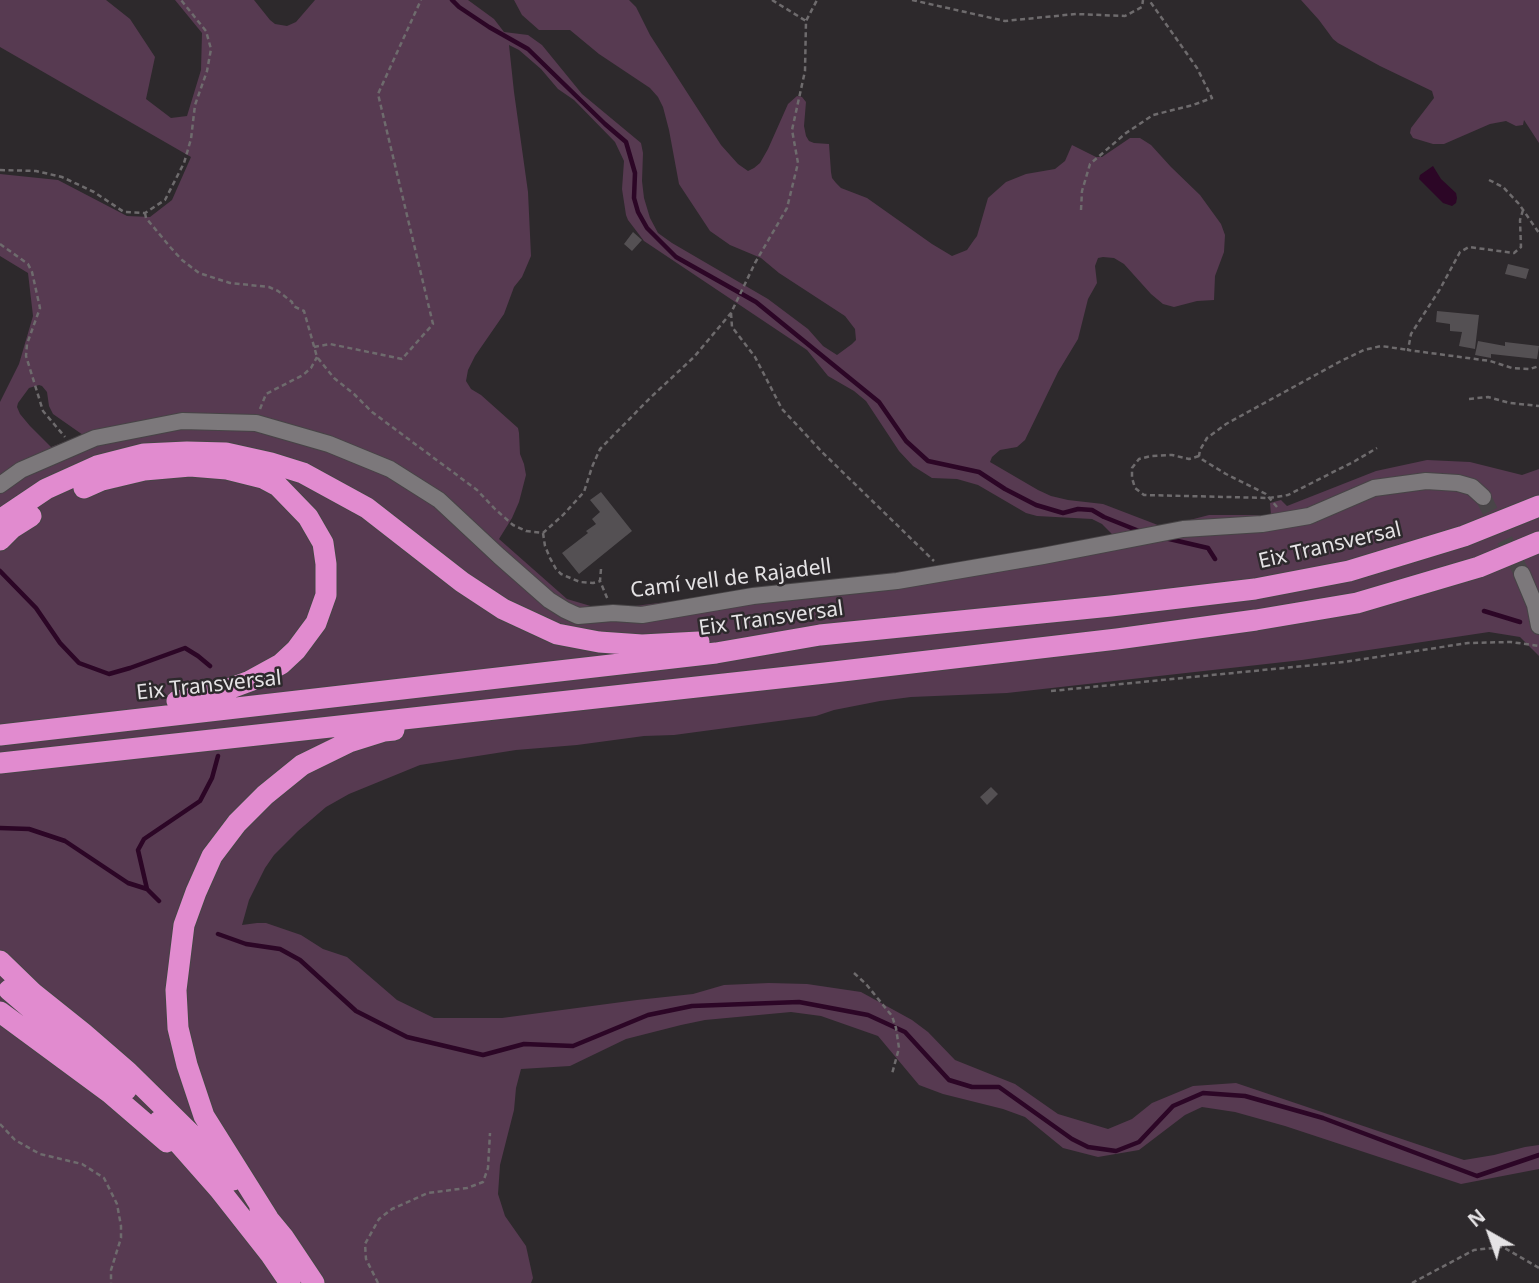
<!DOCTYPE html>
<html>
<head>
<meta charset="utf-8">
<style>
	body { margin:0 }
	#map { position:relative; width:1539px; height:1283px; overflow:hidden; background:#2d292c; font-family:"Noto Sans",sans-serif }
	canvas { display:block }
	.north { position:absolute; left:1455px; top:1199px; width:70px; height:70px; -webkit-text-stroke:5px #2d292c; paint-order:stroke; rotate:320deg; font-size:19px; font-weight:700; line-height:28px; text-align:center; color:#e5e3e5 }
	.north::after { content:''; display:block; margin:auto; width:24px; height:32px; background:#e5e3e5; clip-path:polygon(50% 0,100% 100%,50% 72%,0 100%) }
</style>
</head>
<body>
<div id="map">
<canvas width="1539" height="1283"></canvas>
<div class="north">N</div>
</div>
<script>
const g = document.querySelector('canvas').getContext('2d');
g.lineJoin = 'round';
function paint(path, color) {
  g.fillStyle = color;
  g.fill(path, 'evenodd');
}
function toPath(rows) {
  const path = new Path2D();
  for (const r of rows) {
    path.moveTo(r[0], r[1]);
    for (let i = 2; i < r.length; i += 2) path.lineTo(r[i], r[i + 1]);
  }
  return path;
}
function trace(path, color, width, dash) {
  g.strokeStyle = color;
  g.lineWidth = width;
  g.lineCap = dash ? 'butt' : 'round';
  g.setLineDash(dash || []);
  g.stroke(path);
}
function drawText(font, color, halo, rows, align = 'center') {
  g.font = font + ' "Noto Sans",sans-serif';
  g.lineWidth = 5;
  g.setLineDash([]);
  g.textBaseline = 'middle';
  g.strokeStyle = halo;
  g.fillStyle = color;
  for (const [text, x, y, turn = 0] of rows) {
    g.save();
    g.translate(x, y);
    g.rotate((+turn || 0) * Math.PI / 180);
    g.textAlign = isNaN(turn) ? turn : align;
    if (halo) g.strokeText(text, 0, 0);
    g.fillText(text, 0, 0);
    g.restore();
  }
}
const green = toPath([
	[0,0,106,0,130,19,155,57,146,99,171,118,187,116,201,70,202,33,175,0,254,0,270,20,275,24,287,26,296,22,315,0,468,0,494,19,504,32,528,35,542,45,582,94,641,143,643,153,642,181,644,198,650,218,658,233,672,243,768,299,808,329,823,346,837,355,852,344,856,340,855,329,845,316,779,273,761,258,730,245,710,231,679,184,669,130,663,107,658,97,650,88,599,54,570,30,539,30,522,15,514,0,629,0,636,7,650,35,721,145,738,164,748,171,754,168,760,163,768,149,788,104,797,96,802,97,806,102,804,126,806,136,809,141,814,143,829,144,831,172,832,178,836,183,841,188,867,198,932,244,952,256,967,250,974,240,977,236,988,198,1006,182,1026,174,1055,169,1065,161,1072,145,1096,157,1102,157,1130,138,1140,138,1151,145,1171,167,1200,195,1221,224,1225,235,1224,252,1215,276,1214,300,1197,301,1174,307,1163,304,1151,294,1124,264,1114,258,1103,257,1098,258,1095,266,1097,283,1088,299,1078,339,1058,372,1025,440,1017,447,1000,450,992,457,990,462,1038,490,1051,496,1068,500,1103,504,1163,527,1209,515,1271,515,1270,503,1281,500,1287,506,1376,471,1427,460,1470,462,1522,475,1539,469,1539,656,1520,637,1489,632,1302,660,1007,693,911,697,880,701,834,710,816,716,674,735,644,736,577,745,516,750,420,765,349,794,326,807,298,831,274,855,265,868,249,900,242,925,257,923,266,923,301,935,323,949,347,957,397,1000,434,1018,502,1018,637,1000,693,994,724,985,769,983,807,984,861,992,912,1020,928,1032,955,1060,1015,1084,1058,1114,1108,1129,1132,1119,1152,1103,1193,1086,1236,1083,1464,1160,1494,1155,1525,1147,1539,1145,1539,1169,1461,1184,1285,1126,1235,1112,1202,1107,1185,1115,1139,1150,1098,1157,1063,1148,1025,1117,1003,1109,943,1094,919,1085,878,1036,821,1016,791,1012,705,1020,681,1025,626,1039,570,1066,521,1069,516,1088,514,1110,500,1165,498,1194,505,1216,526,1246,533,1278,531,1283,0,1283,0,402,19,364,33,316,28,273,0,256,0,174,58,180,127,216,150,217,172,200,191,157,0,47],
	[509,45,519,50,541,69,558,89,574,100,615,142,624,161,622,189,626,215,628,220,644,241,807,350,828,376,854,391,866,401,899,451,913,466,932,478,957,479,978,485,1026,513,1037,516,1092,519,1102,524,1113,535,952,565,635,606,594,607,567,599,499,539,512,518,519,502,526,475,524,464,520,454,519,433,518,428,481,395,471,389,466,381,468,370,475,356,504,314,514,287,522,277,531,256,528,192,514,92],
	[39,385,42,386,47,392,49,406,53,414,83,435,51,447,30,426,20,414,17,407,18,403,29,388],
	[1301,0,1539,0,1539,143,1524,120,1523,125,1516,126,1506,121,1490,124,1444,144,1433,144,1413,138,1410,133,1411,128,1434,98,1432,91,1380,66,1338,43,1333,39,1319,20]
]);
const water = toPath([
	[1433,166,1441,179,1456,193,1457,198,1456,203,1452,206,1443,203,1419,179,1420,175]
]);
const stream = toPath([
	[452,0,459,7,489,27,528,49,605,124,626,142,635,173,634,198,638,212,647,228,676,257,756,302,879,402,906,441,928,461,979,472,1005,489,1036,505,1063,513,1078,509,1092,510,1104,517,1139,531],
	[1165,538,1208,548,1215,559],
	[0,571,36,608,60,643,79,663,109,674,130,668,185,648,198,656,210,666],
	[1484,611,1520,622],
	[0,828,29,829,65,841,128,883,147,889,159,901],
	[147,889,138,850,144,839,200,801,212,778,218,756],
	[218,934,246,944,280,949,300,960,356,1011,407,1037,483,1055,524,1044,573,1046,648,1015,692,1006,799,1002,868,1015,905,1032,949,1080,972,1087,999,1087,1072,1139,1088,1147,1116,1151,1139,1142,1173,1106,1203,1093,1245,1096,1323,1118,1477,1176,1539,1155]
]);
const building = toPath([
	[633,232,642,240,632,251,624,244],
	[1508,264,1529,269,1526,279,1505,274],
	[1437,311,1479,315,1475,349,1459,346,1462,332,1450,331,1450,324,1436,322],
	[1478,341,1505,346,1505,342,1539,346,1537,359,1491,354,1491,358,1475,355],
	[601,492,632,531,579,574,562,553,588,533,586,531,596,524,592,519,600,512,590,500],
	[991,787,998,794,987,805,980,797]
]);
const streetTunnel = toPath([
	[1483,497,1522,574]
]);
const path = toPath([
	[772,0,806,21],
	[912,0,1005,21,1076,14,1125,16,1142,7,1143,0],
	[0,170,36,171,62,177,94,192,124,212,145,213,165,200,184,163,191,139,195,105,207,71,211,49,206,31,181,0],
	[1489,180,1503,187,1519,204,1539,233],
	[1081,210,1082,191,1090,164,1126,133,1153,115,1193,105,1212,98,1197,68,1149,0],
	[1523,210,1520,220,1521,247,1514,253,1469,247,1460,252,1440,289,1411,334,1408,350,1490,361,1512,368,1530,369,1539,366],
	[145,213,146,218,171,248,182,260,199,273,230,283,269,287,278,291,292,302,293,306,304,311,317,357,334,378,354,394,372,412,477,490,495,509,513,525,526,531,543,533,563,515,584,492,592,467,600,449,650,398,694,357,731,313,755,263,787,208,798,163,792,130,805,71,806,21,817,0],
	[0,244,28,264,32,272,40,308,27,344,26,356,43,411,65,437],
	[731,313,732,327,755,357,782,409,822,452,934,561],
	[314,347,330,344,402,359,433,324,378,94,421,0],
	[1469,399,1488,397,1510,403,1539,406],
	[260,409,266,394,303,375,311,368,317,357],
	[1199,456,1189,459,1172,455,1151,456,1139,459,1132,468,1132,478,1135,488,1144,495,1269,498,1288,495,1355,461,1377,448],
	[1277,507,1266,494,1226,474,1203,460,1199,456,1200,450,1207,438,1226,424,1341,361,1364,350,1381,346,1408,350],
	[543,533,545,546,550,558,556,569,561,574,580,582,593,583,600,581],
	[601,569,600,581,608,600],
	[1051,691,1344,662,1468,643,1511,642,1539,646],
	[854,973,866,984,892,1016,896,1028,899,1048,892,1074],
	[0,1124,15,1140,40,1154,82,1164,104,1178,117,1204,121,1226,121,1238,111,1270,111,1283],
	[378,1283,366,1259,365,1244,379,1219,392,1209,428,1193,467,1188,483,1182,488,1168,490,1133],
	[1412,1283,1474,1250,1503,1247,1539,1268]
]);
const street = toPath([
	[0,485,21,470,95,438,182,421,256,423,329,444,390,469,439,500,499,556,549,600,565,610,578,616,613,613,642,615,753,596,897,581,1043,556,1183,529,1262,524,1309,516,1374,488,1426,481,1458,483,1472,487,1483,497],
	[1522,574,1535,605,1539,626]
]);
const highway = toPath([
	[84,488,102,480,144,470,190,466,227,469,263,478,278,486,308,517,323,543,326,564,326,595,316,623,296,650,281,664,250,681,215,694,177,701],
	[0,520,46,489,97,466,144,454,187,452,226,453,271,463,303,473,367,508,462,582,503,609,557,634,599,642,642,645,699,642],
	[0,540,12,528,31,516],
	[0,735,716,653,820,635,1111,606,1255,589,1349,571,1464,536,1539,506],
	[0,763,825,673,1117,639,1256,620,1357,603,1479,567,1539,542],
	[0,961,33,993,83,1033,128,1072,194,1137,233,1180],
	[9,990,126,1090],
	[0,1012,110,1093,167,1142],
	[159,1121,219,1189,271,1255,290,1283],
	[260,1209,284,1238,314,1283],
	[268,1218,204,1116,187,1065,178,1028,176,990,184,925,196,892,212,856,237,823,265,795,302,765,349,742,384,731,394,730]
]);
const streetNames = [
	["Eix Transversal",1330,546,-13],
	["Camí vell de Rajadell",731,579,-7],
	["Eix Transversal",771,619,-8],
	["Eix Transversal",209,686,-6]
];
paint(green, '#573a51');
paint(water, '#2c0626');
trace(stream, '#2c0626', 4.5);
paint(building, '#545053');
trace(streetTunnel, '#494548', 16, [16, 8]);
trace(street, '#474446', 18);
trace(highway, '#474446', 23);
trace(path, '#6e6b6d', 2.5, [5, 3.5]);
trace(street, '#7c787b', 16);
trace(highway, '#e18bcf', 21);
drawText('21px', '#e5e3e5', '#2d292c', streetNames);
</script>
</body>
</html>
